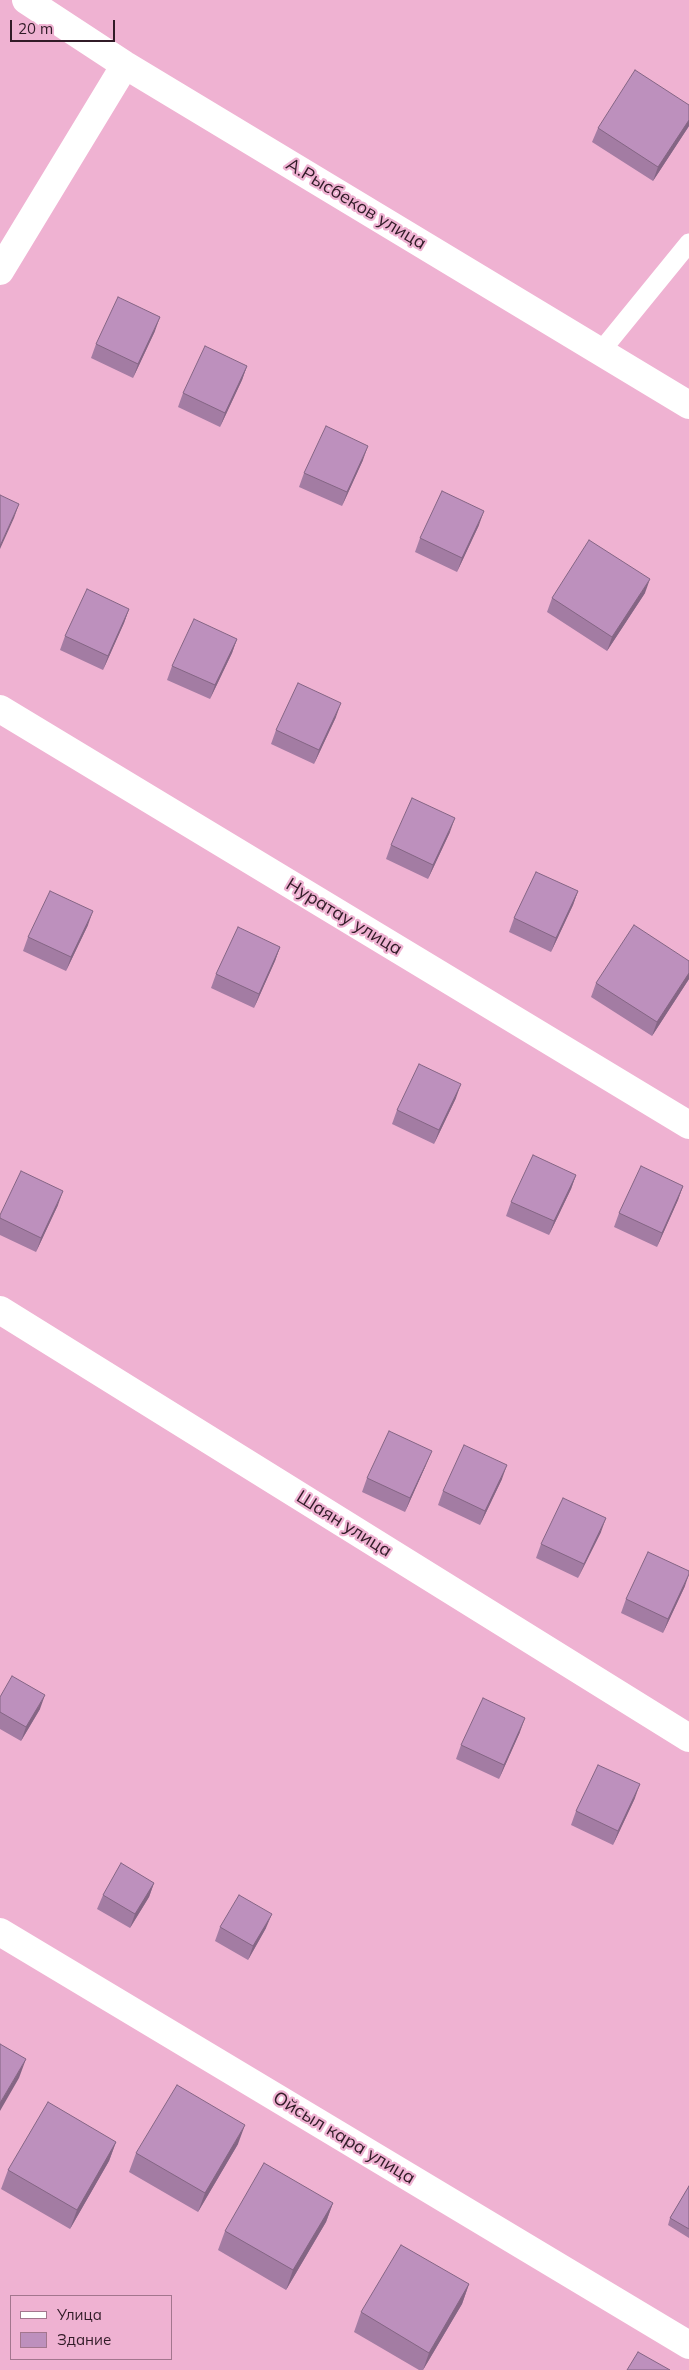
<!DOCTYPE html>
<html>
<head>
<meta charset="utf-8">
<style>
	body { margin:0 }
	#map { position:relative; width:689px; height:2370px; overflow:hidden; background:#efb2d2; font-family:Mulish,sans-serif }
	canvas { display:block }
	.legend { position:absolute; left:10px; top:2295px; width:162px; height:65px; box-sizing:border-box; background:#efb2d2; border:1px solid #a3768e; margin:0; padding:6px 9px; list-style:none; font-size:15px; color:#311b27 }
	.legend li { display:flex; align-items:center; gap:10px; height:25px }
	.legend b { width:25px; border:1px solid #a3768e }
	.scale { position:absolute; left:10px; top:20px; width:105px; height:22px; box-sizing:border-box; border:2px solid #311b27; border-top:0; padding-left:6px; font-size:15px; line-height:18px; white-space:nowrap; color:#311b27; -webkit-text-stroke:4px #efb2d2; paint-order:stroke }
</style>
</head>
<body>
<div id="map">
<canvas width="689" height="2370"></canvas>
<ul class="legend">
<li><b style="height:6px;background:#fff"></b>Улица</li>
<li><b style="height:14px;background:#bd90bd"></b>Здание</li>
</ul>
<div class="scale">20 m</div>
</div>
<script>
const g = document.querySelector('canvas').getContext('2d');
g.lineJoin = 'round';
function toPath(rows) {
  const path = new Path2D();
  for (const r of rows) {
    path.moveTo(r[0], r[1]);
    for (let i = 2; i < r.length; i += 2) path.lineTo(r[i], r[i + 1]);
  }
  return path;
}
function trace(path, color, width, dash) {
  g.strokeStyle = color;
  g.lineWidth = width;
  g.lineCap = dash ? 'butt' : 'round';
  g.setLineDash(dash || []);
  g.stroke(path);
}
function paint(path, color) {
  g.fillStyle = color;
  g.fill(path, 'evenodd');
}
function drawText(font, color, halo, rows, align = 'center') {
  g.font = font + ' Mulish,sans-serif';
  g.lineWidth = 4.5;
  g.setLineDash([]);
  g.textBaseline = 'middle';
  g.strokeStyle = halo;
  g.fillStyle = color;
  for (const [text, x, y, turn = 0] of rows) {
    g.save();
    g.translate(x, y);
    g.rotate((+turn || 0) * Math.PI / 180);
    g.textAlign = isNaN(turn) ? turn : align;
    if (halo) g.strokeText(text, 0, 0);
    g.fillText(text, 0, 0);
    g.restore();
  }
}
const service = toPath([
	[601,351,689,243]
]);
const minor = toPath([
	[26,0,125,65,689,405],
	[0,271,125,65],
	[0,709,689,1125],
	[0,1310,689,1738],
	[0,1932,689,2345]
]);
const wall = toPath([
	[689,105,689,126,653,181,592,142,598,128],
	[155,331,133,378,91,358,96,344],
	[247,366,242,380,220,427,178,407,183,393],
	[363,460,342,506,299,487,304,473],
	[479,525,457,572,415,552,420,538],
	[645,593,607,651,547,612,552,598],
	[129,609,124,623,103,670,60,650,65,636],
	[237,639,232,653,210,699,167,680,172,666],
	[336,717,314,764,271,744,276,730],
	[450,832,428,879,386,859,391,845],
	[578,891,573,905,551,952,509,932,514,918],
	[88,925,66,971,23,951,28,937],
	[280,947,275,961,254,1008,211,988,216,974],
	[689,961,689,979,652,1036,591,997,596,983],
	[456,1098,434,1144,392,1124,397,1110],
	[576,1175,571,1189,549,1235,506,1216,511,1202],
	[683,1186,678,1200,657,1247,614,1227,619,1213],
	[58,1205,36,1252,0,1235,0,1215],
	[426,1465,405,1512,362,1492,367,1478],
	[502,1479,480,1525,438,1505,443,1491],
	[601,1532,578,1578,536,1558,541,1544],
	[685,1586,663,1633,621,1613,626,1599],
	[0,1697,40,1709,21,1741,0,1729],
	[520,1732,499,1779,456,1759,461,1745],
	[635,1798,613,1845,571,1825,576,1811],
	[154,1883,149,1897,130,1928,97,1909,103,1895],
	[220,1927,266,1928,248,1960,215,1941],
	[116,2142,109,2161,70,2229,1,2189,8,2170],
	[238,2144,198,2212,129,2172,136,2153],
	[689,2186,689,2238,668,2225,670,2218],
	[333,2203,326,2222,286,2290,218,2250,225,2231],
	[469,2284,462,2304,423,2370,419,2370,354,2332,361,2312]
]);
const shadedWall = toPath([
	[689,120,689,126,653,181,658,167],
	[160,317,155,331,133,378,138,364],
	[247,366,242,380,220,427,225,413],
	[368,446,363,460,342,506,347,492],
	[19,504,14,518,0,549,0,546],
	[484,511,479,525,457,572,462,558],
	[650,579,645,593,607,651,612,637],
	[129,609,124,623,103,670,108,656],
	[237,639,232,653,210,699,215,685],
	[341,703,336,717,314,764,319,750],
	[455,818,450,832,428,879,433,865],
	[578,891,573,905,551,952,556,938],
	[93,911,88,925,66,971,71,957],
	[280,947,275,961,254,1008,259,994],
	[689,973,689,979,652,1036,657,1022],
	[461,1084,456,1098,434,1144,439,1130],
	[576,1175,571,1189,549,1235,554,1221],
	[683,1186,678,1200,657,1247,662,1233],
	[63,1191,58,1205,36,1252,41,1238],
	[432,1451,426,1465,405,1512,410,1498],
	[507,1465,502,1479,480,1525,485,1511],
	[606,1518,601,1532,578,1578,584,1564],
	[689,1574,685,1586,663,1633,668,1619],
	[45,1695,40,1709,21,1741,26,1727],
	[525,1718,520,1732,499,1779,504,1765],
	[640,1784,635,1798,613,1845,618,1831],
	[154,1883,149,1897,130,1928,135,1914],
	[272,1914,266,1928,248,1960,253,1946],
	[26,2059,19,2078,0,2111,0,2103],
	[245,2125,238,2144,198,2212,205,2193],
	[116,2142,109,2161,70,2229,77,2210],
	[333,2203,326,2222,286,2290,293,2270],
	[469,2284,462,2304,423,2370,429,2353]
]);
const building = toPath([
	[635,70,689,105,689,120,658,167,598,128,635,70],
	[118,297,160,317,138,364,96,344,118,297],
	[205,346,247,366,225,413,183,393,205,346],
	[326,426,368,446,347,492,304,473,326,426],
	[442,491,484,511,462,558,420,538,442,491],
	[0,495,19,504,0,546,0,495],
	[589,540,650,579,612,637,552,598,589,540],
	[87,589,129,609,108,656,65,636,87,589],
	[194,619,237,639,215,685,172,666,194,619],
	[298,683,341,703,319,750,276,730,298,683],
	[412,798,455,818,433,865,391,845,412,798],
	[536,872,578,891,556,938,514,918,536,872],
	[50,891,93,911,71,957,28,937,50,891],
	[634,925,689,961,689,973,657,1022,596,983,634,925],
	[238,927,280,947,259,994,216,974,238,927],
	[419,1064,461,1084,439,1130,397,1110,419,1064],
	[533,1155,576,1175,554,1221,511,1202,533,1155],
	[641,1166,683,1186,662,1233,619,1213,641,1166],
	[21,1171,63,1191,41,1238,0,1218,0,1215,21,1171],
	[389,1431,432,1451,410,1498,367,1478,389,1431],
	[464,1445,507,1465,485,1511,443,1491,464,1445],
	[563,1498,606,1518,584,1564,541,1544,563,1498],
	[648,1552,689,1571,689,1574,668,1619,626,1599,648,1552],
	[12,1676,45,1695,26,1727,0,1712,0,1697,12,1676],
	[483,1698,525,1718,504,1765,461,1745,483,1698],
	[598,1765,640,1784,618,1831,576,1811,598,1765],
	[121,1863,154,1883,135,1914,103,1895,121,1863],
	[239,1895,272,1914,253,1946,220,1927,239,1895],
	[0,2044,26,2059,0,2103,0,2044],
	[177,2085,245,2125,205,2193,136,2153,177,2085],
	[48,2102,116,2142,77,2210,8,2170,48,2102],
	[264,2163,333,2203,293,2270,225,2231,264,2163],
	[689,2186,689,2229,670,2218,689,2186],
	[401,2245,469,2284,429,2353,361,2312,401,2245],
	[638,2352,670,2370,627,2370,638,2352]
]);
const streetNames = [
	["А.Рысбеков улица",356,204,31],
	["Нуратау улица",344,917,31],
	["Шаян улица",344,1524,32],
	["Ойсыл кара улица",344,2138,31]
];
trace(service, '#fff', 19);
trace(minor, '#fff', 28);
paint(wall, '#a37ca3');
paint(shadedWall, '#846584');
paint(building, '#bd90bd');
trace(building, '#846584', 1);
drawText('18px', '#311b27', '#efb2d2', streetNames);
</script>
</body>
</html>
